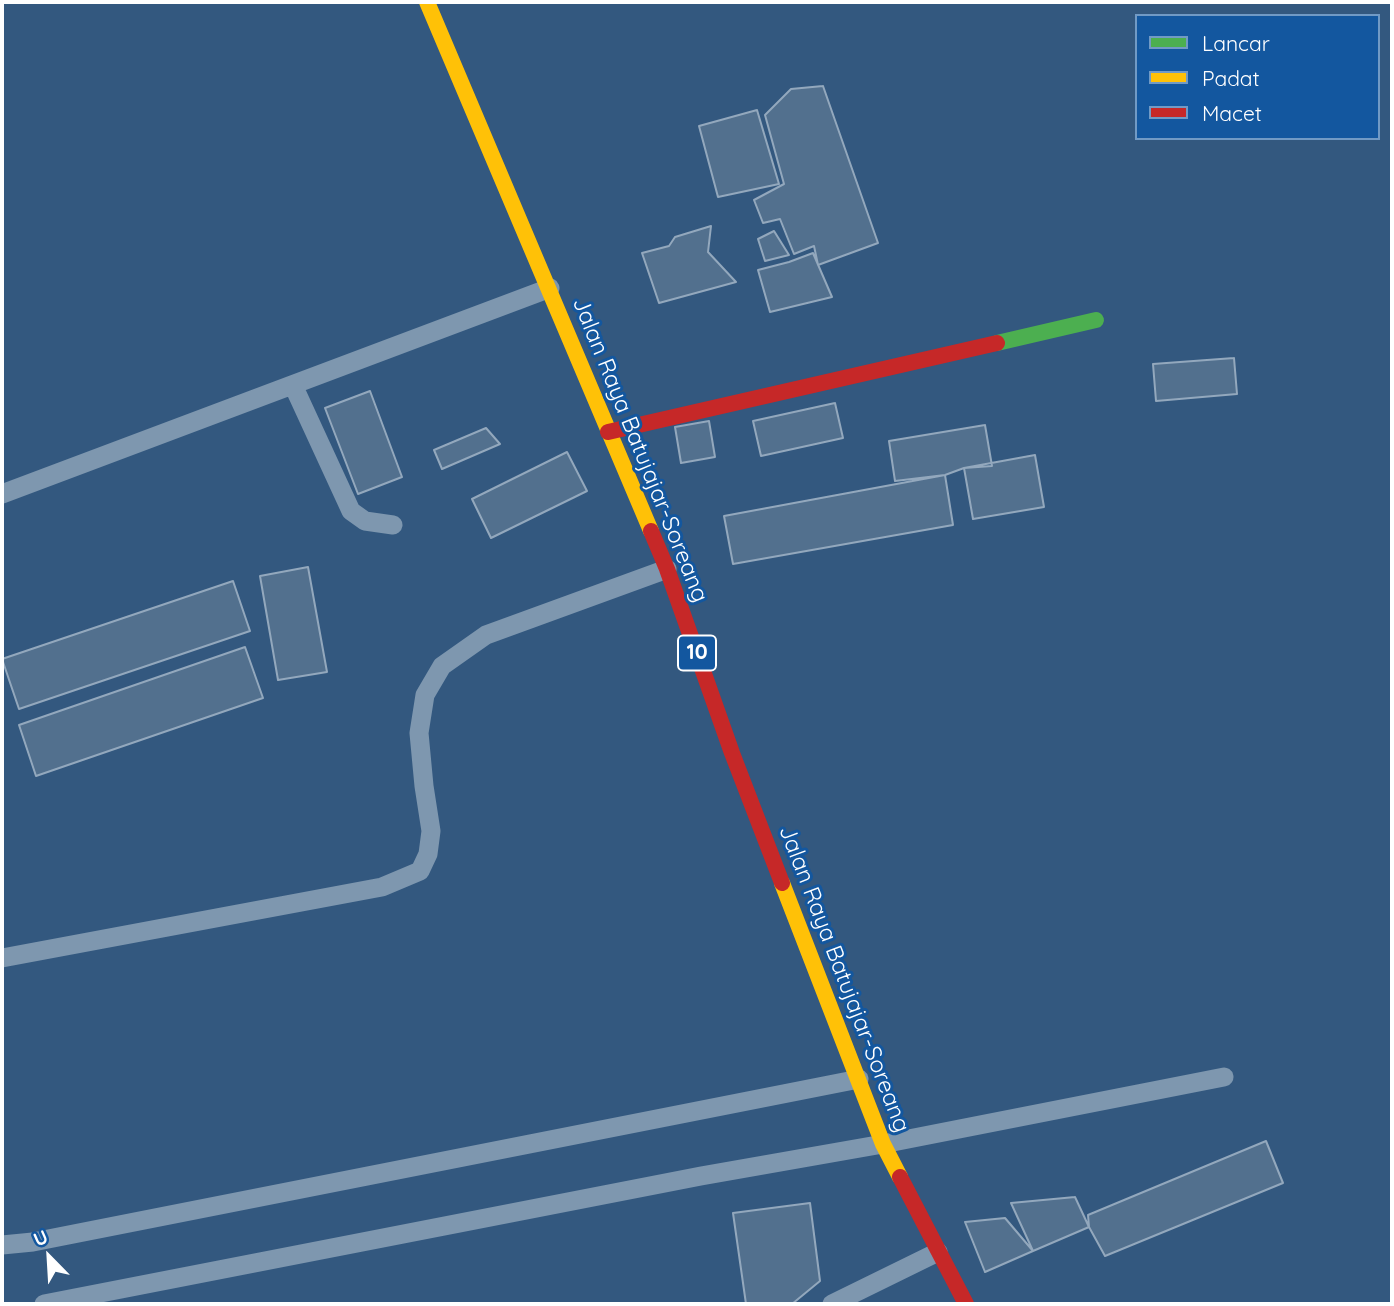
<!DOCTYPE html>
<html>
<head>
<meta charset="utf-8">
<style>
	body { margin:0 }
	#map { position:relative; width:1394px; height:1306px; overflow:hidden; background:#33587f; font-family:Quicksand,sans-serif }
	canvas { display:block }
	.frame { position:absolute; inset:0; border:4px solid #fff; pointer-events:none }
	.legend { position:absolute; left:1135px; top:14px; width:245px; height:126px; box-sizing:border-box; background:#13579f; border:2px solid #719ac5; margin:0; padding:9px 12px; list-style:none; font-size:21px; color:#fff }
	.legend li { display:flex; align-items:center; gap:14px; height:35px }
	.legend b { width:35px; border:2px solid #719ac5 }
	.north { position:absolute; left:14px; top:1222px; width:70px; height:70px; -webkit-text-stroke:5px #13579f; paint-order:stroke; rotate:336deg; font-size:19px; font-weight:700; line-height:28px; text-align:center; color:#fff }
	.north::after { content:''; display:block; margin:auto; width:24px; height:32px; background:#fff; clip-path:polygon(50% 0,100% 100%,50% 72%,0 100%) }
</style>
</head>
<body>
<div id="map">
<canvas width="1394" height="1306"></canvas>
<div class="frame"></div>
<ul class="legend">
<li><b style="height:9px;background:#4caf50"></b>Lancar</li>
<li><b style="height:9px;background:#ffc107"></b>Padat</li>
<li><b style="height:9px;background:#c62828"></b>Macet</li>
</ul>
<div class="north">U</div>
</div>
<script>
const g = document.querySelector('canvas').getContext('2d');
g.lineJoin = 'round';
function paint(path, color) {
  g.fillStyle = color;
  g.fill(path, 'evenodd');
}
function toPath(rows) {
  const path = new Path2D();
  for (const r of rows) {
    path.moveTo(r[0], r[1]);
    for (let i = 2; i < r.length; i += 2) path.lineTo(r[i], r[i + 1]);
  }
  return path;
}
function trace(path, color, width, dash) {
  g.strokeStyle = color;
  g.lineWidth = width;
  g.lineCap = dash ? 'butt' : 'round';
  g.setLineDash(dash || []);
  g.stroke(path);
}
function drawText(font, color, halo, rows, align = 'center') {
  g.font = font + ' Quicksand,sans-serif';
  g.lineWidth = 6;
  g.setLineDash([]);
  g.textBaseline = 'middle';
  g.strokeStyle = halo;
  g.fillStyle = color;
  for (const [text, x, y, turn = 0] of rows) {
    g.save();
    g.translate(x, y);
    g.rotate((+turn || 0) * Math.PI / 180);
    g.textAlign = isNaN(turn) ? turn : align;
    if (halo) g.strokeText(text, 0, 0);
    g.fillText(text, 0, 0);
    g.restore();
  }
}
const building = toPath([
	[823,86,878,243,818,265,814,246,794,254,780,219,763,223,754,200,784,184,765,115,791,89,823,86],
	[757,110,779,184,718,197,699,126,757,110],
	[711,226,708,252,736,282,659,303,642,253,669,246,675,237,711,226],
	[774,231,789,255,765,261,758,239,774,231],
	[813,253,832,297,770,312,758,270,789,262,813,253],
	[1234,358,1237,394,1156,401,1153,364,1234,358],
	[370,391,402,477,358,494,325,408,370,391],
	[835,403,843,438,761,456,753,421,835,403],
	[709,421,715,457,681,463,675,427,709,421],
	[985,425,992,466,964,468,945,475,895,481,889,441,985,425],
	[486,428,500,444,442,469,434,450,486,428],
	[567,452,587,491,491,538,472,499,567,452],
	[1035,455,1044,507,973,519,964,468,1035,455],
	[945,475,953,525,733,564,724,516,945,475],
	[308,567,327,672,278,680,260,576,308,567],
	[233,581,250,631,19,709,2,659,233,581],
	[245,647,263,698,36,776,19,725,245,647],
	[1266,1141,1283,1183,1105,1256,1089,1227,1088,1215,1266,1141],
	[1075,1197,1089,1227,1033,1251,1011,1203,1075,1197],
	[810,1203,820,1281,792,1304,746,1304,733,1213,810,1203],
	[1005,1218,1033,1251,985,1272,965,1222,1005,1218]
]);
const lane = toPath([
	[293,385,351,511,365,521,393,525],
	[2,494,550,288],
	[2,958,382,887,420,871,428,854,431,831,424,786,419,733,425,695,442,666,486,635,667,569],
	[2,1245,33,1242,859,1079],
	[44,1304,701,1176,883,1144,1224,1077],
	[832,1304,938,1252]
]);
const fast = toPath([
	[997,343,1096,320]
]);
const slow = toPath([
	[427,2,651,531],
	[782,883,883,1144,900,1177]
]);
const jam = toPath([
	[608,432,997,343],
	[651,531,667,569,732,753,782,883],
	[900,1177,966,1304]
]);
const shields = [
	[697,653,38]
];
const shieldNames = [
	["10",697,653]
];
const streetNames = [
	["Jalan Raya Batujajar-Soreang",640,450,68],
	["Jalan Raya Batujajar-Soreang",844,979,69]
];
paint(building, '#52708e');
trace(building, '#93a8bd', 2);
trace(lane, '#7e97af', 19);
trace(fast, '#4caf50', 16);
trace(slow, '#ffc107', 16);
trace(jam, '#c62828', 16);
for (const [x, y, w] of shields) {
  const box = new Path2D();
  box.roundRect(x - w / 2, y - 17.5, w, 35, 5);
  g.fillStyle = '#13579f';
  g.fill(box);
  trace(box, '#fff', 2);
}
drawText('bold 21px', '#fff', null, shieldNames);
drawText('23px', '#fff', '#13579f', streetNames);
</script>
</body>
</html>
